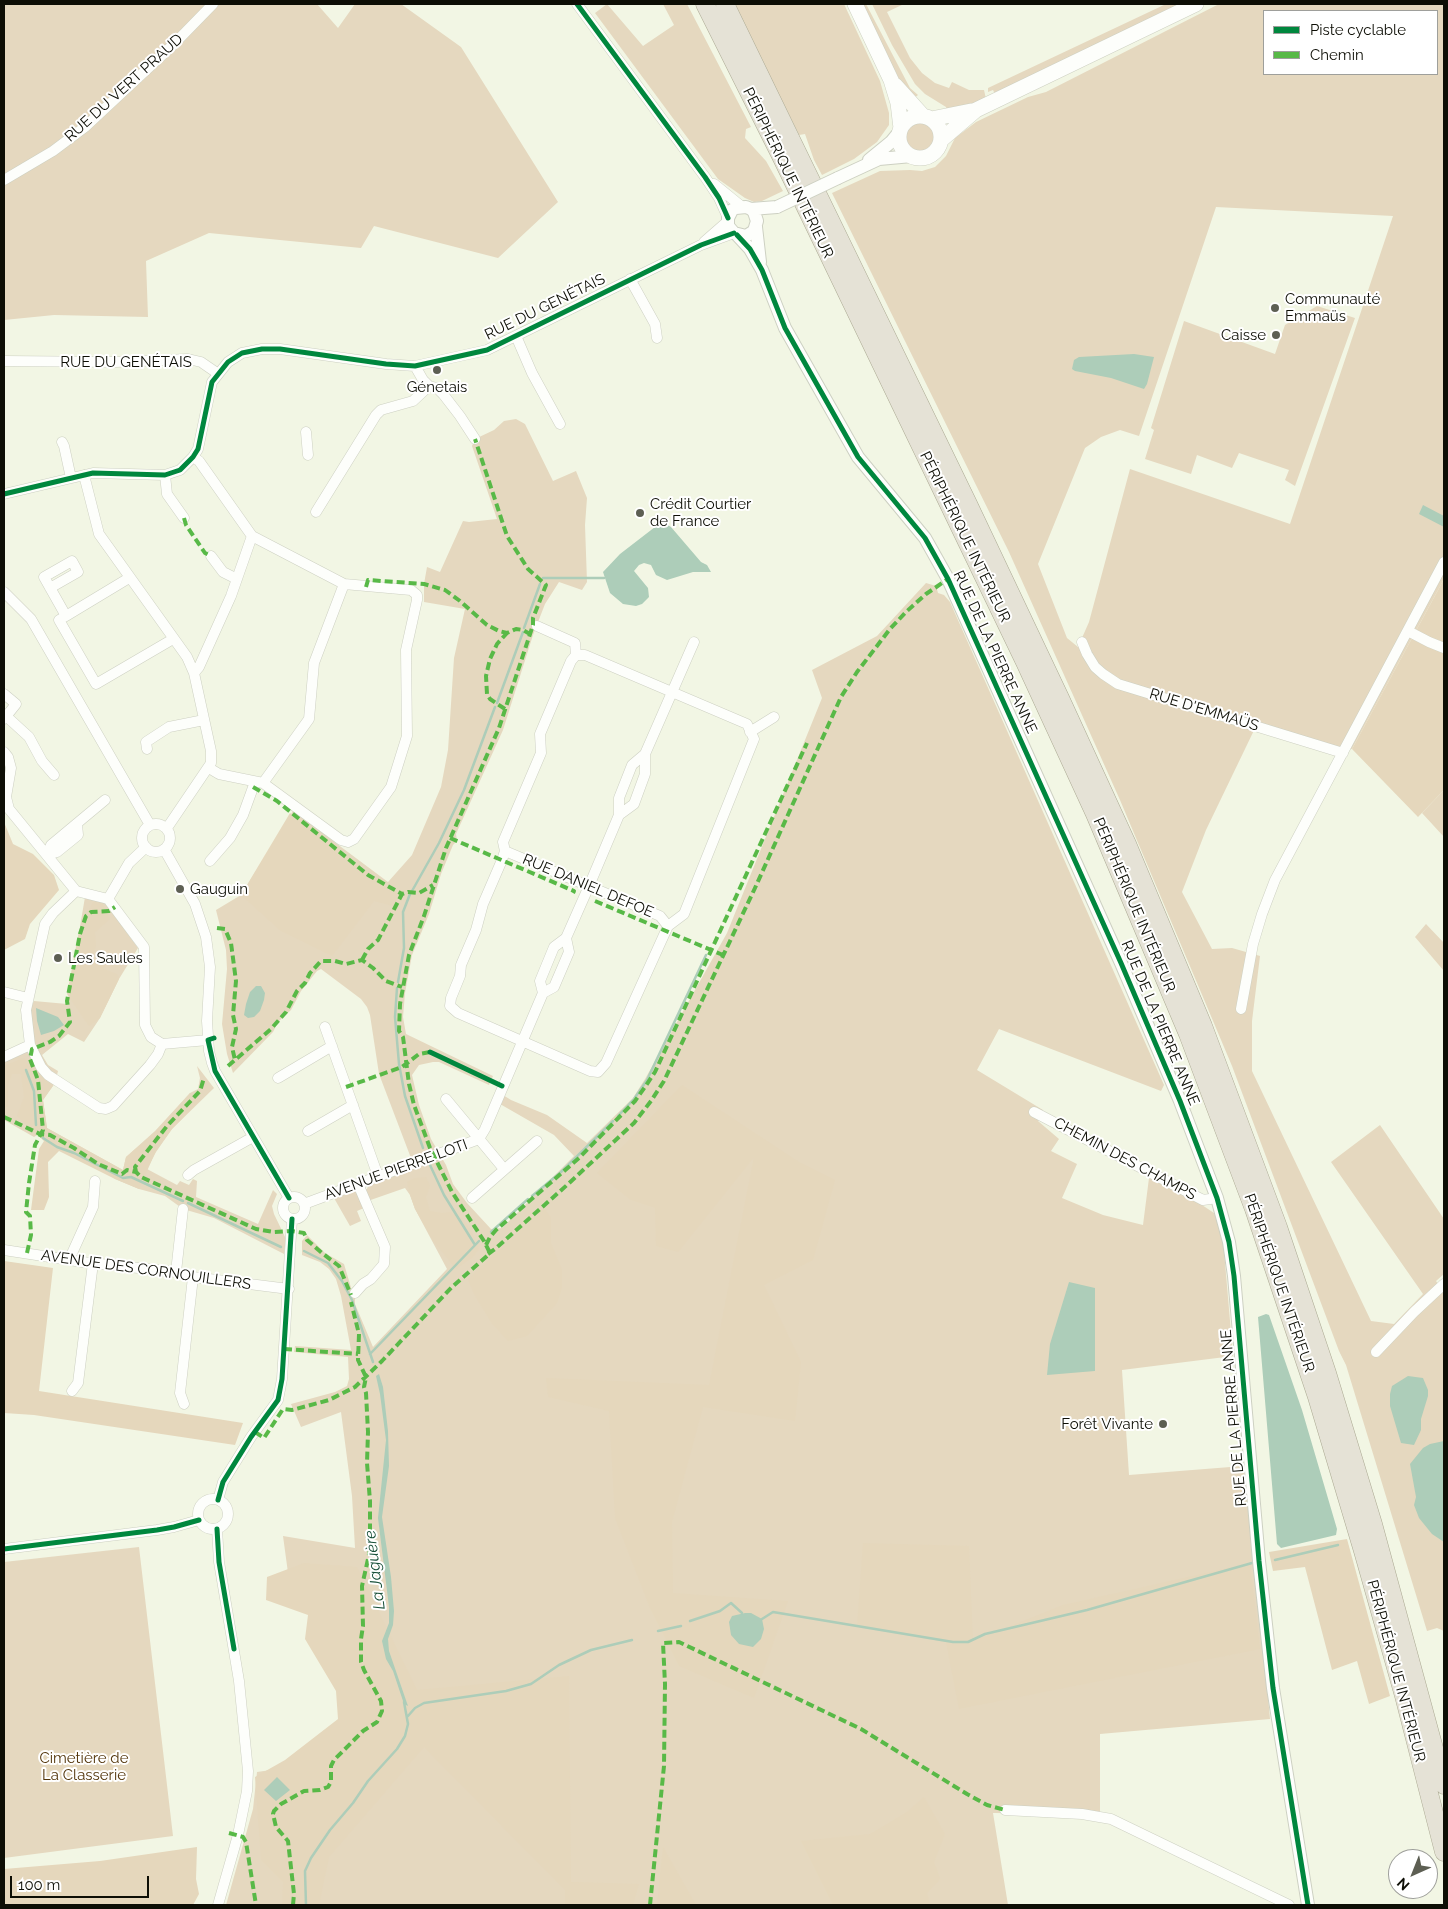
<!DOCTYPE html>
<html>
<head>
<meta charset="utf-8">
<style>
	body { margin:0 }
	#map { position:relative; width:1448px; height:1909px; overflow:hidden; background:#f2f6e4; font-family:Raleway,sans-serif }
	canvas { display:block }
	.frame { position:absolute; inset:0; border:5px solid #0d0e05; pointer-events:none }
	.legend { position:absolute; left:1263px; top:10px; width:175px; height:65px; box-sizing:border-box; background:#fff; border:1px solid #9e9f9b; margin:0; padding:6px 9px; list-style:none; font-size:15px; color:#0d0e05 }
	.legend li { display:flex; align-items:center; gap:10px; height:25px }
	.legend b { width:25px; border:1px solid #9e9f9b }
	.north { position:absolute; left:1388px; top:1849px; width:50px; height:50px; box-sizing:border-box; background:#fff; border:1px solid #9e9f9b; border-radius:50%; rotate:224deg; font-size:14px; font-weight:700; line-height:20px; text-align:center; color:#0d0e05 }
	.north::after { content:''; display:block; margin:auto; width:18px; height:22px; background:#5d5f53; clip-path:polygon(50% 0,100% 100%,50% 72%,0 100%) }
	.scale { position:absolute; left:10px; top:1876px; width:139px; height:22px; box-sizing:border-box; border:2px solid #0d0e05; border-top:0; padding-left:6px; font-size:15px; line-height:18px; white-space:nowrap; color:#0d0e05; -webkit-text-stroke:4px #fff; paint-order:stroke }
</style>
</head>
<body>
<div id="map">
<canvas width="1448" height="1909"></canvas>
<div class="frame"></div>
<ul class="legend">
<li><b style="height:6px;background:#00873e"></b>Piste cyclable</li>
<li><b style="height:6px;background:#58b947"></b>Chemin</li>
</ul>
<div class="north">N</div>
<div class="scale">100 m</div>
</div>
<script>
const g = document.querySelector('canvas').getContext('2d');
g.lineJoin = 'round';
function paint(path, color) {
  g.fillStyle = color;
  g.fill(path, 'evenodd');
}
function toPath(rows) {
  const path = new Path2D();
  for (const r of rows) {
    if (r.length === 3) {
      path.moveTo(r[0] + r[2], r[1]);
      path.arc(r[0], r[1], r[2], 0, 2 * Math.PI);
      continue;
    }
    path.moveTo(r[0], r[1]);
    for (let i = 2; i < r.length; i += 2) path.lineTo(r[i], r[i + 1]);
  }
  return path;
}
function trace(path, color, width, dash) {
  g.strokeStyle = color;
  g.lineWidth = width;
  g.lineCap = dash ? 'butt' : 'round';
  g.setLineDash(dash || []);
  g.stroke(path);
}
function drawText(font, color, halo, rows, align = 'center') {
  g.font = font + ' Raleway,sans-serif';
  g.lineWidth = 4;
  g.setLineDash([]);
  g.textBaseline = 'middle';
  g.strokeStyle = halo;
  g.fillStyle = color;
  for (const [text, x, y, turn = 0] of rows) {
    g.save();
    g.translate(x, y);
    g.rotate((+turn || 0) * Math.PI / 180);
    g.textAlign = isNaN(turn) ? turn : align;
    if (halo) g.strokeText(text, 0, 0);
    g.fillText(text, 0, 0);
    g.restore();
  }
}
const green = toPath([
	[4,4,317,4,338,28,355,4,401,4,461,47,558,202,498,258,374,226,361,248,209,233,146,261,148,317,54,315,4,320],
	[607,4,643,46,674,25,663,4,687,4,751,127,746,129,745,138,766,161,783,191,762,201,754,202,745,198,718,179,595,13],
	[734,4,844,4,880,81,889,113,889,125,877,142,854,159,822,175,814,160,805,134,799,135],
	[860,4,866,4,910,88,918,95,912,100,896,74],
	[872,4,904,4,887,12,910,58,922,73,935,83,949,88,952,82,969,90,984,90,986,99,948,113,946,107,925,94,915,84,892,45],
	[1166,4,1185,4,995,94,993,90,988,92,988,88],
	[1219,4,1444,4,1444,579,1352,749,1333,748,1258,722,1206,830,1182,892,1212,949,1232,948,1260,956,1252,1021,1252,1071,1371,1321,1394,1324,1423,1294,1331,1162,1380,1125,1444,1219,1444,1274,1436,1281,1444,1293,1444,1631,1437,1628,1427,1631,1346,1365,1339,1351,1232,1066,1120,800,1009,552,832,193,880,171,910,170,922,171,935,167,946,156,955,138,976,122,1028,97,1046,92],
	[1264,11,1437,11,1437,74,1264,74],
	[1216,207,1393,216,1290,524,1130,469,1089,622,1078,647,1067,638,1038,564,1085,448,1101,437,1120,430,1139,436],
	[920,137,15],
	[1317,306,1355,318,1295,486,1285,480,1289,470,1239,453,1232,468,1197,455,1191,474,1145,459,1154,430,1151,428,1184,321,1275,354,1285,325],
	[516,419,525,424,553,481,576,471,587,498,585,525,587,582,582,590,559,582,545,604,533,635,503,730,456,834,457,841,453,845,441,874,429,914,412,955,405,993,403,1017,406,1034,493,1076,489,1085,439,1062,433,1062,419,1065,412,1075,419,1105,431,1139,446,1165,453,1184,467,1203,491,1229,502,1228,574,1156,554,1135,500,1104,503,1095,511,1100,547,1115,587,1143,633,1098,645,1079,727,933,822,698,812,670,877,636,926,583,936,586,938,593,944,595,950,602,1164,1085,1161,1091,999,1029,977,1070,1043,1110,1038,1121,1059,1139,1051,1151,1077,1164,1062,1198,1103,1215,1143,1225,1149,1178,1202,1205,1214,1213,1220,1226,1223,1239,1233,1356,1122,1370,1129,1475,1243,1466,1256,1564,1270,1719,1100,1734,1100,1814,993,1813,1008,1905,312,1905,314,1868,413,1754,415,1723,406,1721,404,1733,396,1746,365,1780,342,1814,328,1829,309,1855,303,1870,303,1905,226,1905,253,1809,257,1772,285,1768,340,1720,338,1690,312,1642,318,1599,291,1595,283,1536,355,1548,352,1496,341,1412,301,1427,291,1404,335,1392,347,1386,349,1379,348,1357,294,1352,295,1346,351,1350,341,1296,336,1279,329,1269,320,1262,302,1255,302,1241,307,1235,325,1253,344,1264,352,1291,355,1293,355,1304,373,1347,447,1269,415,1209,410,1195,405,1188,362,1203,364,1208,357,1211,361,1221,350,1226,334,1198,353,1190,358,1193,367,1189,369,1184,414,1166,379,1074,370,1015,367,1007,361,999,321,969,317,971,301,991,291,1010,278,1022,273,1032,233,1073,227,1054,222,1024,227,969,226,950,216,910,241,895,293,811,388,882,412,855,441,787,448,750,454,658,465,609,424,602,424,584,427,567,440,572,463,521,469,522,497,519,472,446,475,439,494,430,504,421],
	[1444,790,1444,837,1422,813],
	[85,897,102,902,107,905,138,948,119,979,100,1018,84,1042,68,1034,42,1055,48,1065,58,1071,55,1083,43,1100,47,1128,123,1170,126,1157,155,1131,190,1093,198,1089,200,1078,197,1066,214,1088,172,1129,156,1152,147,1169,177,1185,180,1181,189,1185,193,1179,197,1181,196,1197,258,1224,273,1190,277,1194,272,1206,274,1214,286,1239,284,1254,214,1218,183,1209,165,1196,139,1189,115,1179,47,1129,34,1137,4,1120,4,1061,36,1046,31,1032,31,1007,34,1001,67,1004],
	[1426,924,1444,943,1444,971,1415,937],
	[139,1547,173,1836,4,1858,4,1562]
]);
const forest = toPath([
	[1444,579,1444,790,1418,817,1352,749],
	[290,813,385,886,400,894,393,906,374,901,332,956,281,931,241,895],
	[4,822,13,844,33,854,54,875,59,890,30,924,25,939,4,950],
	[99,901,102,903,110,919,95,932,96,946,91,960,96,963,105,963,104,969,117,974,119,979,100,1018,89,1026,67,994,79,931,93,902],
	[23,1058,55,1083,43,1100,47,1128,123,1170,126,1157,156,1131,190,1093,201,1099,172,1129,156,1151,139,1189,115,1179,59,1151,48,1162,49,1197,44,1210,31,1210,39,1149,44,1141,17,1116,24,1097,21,1074,12,1074,8,1086,8,1106,4,1108,4,1066],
	[682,1085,799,1162,835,1180,813,1260,764,1285,801,1362,795,1421,703,1407,672,1522,673,1593,788,1601,754,1698,679,1666,650,1608,615,1518,609,1411,548,1397,546,1378,709,1385,754,1157,678,1252,656,1246,655,1208,631,1200,597,1173],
	[426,1177,430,1186,426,1197,430,1211,442,1213,450,1212,463,1219,473,1235,479,1249,473,1257,456,1269,432,1239,415,1209,410,1195,407,1182,415,1178],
	[544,1208,551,1218,551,1243,562,1270,562,1288,557,1303,527,1336,508,1341,491,1322,474,1294,468,1279],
	[4,1261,53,1268,39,1391,243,1423,235,1445,34,1415,4,1413],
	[1347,1539,1390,1696,1369,1704,1357,1661,1332,1670,1305,1567,1273,1571,1269,1552],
	[863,1543,969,1546,973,1641,1063,1605,1250,1563,1260,1649,959,1709,946,1642,857,1627],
	[304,1563,357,1567,417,1690,569,1676,571,1882,639,1884,633,1905,565,1905,565,1890,424,1747,329,1857,319,1905,282,1905,283,1882,261,1860,255,1777,285,1760,338,1719,336,1691,305,1639,308,1615,266,1600,267,1577],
	[924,1797,945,1834,934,1862,940,1879,927,1893,930,1905,833,1905,801,1841,870,1834,907,1812],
	[197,1847,196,1879,199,1894,193,1905,4,1905,4,1869,100,1861],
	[663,1847,696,1905,657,1905]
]);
const water = toPath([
	[1134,354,1154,357,1147,384,1144,389,1111,378,1075,371,1072,369,1074,360,1079,357],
	[1423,505,1444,516,1444,527,1419,514],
	[664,523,671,527,701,562,707,565,711,572,693,572,667,580,656,575,651,565,644,563,639,565,634,571,648,588,649,597,642,604,636,606,623,604,610,593,603,572,620,554,655,527],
	[256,986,261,986,265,993,264,1000,260,1011,254,1017,248,1018,244,1015,246,1004,250,992],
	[36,1008,58,1017,64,1025,54,1031,41,1035,37,1021],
	[1069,1282,1095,1288,1095,1371,1047,1375,1050,1344],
	[1266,1314,1269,1315,1302,1410,1337,1529,1336,1535,1281,1548,1277,1544,1258,1317],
	[379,1374,383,1387,388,1431,389,1466,382,1517,391,1577,394,1611,393,1625,388,1639,389,1651,408,1706,404,1704,393,1671,386,1659,382,1641,389,1623,389,1607,378,1518,386,1440,380,1394,376,1376],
	[1408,1376,1423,1378,1428,1390,1428,1396,1421,1419,1421,1430,1414,1445,1401,1443,1390,1406,1390,1394,1392,1386],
	[1444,1441,1444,1542,1432,1534,1419,1518,1414,1505,1416,1497,1410,1464,1423,1448,1430,1444],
	[745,1613,751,1613,762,1619,764,1629,761,1639,753,1647,739,1644,731,1635,729,1622,732,1616],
	[277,1777,290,1790,276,1801,264,1790]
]);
const stream = toPath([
	[543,578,604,578],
	[524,628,540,584],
	[497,703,523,632],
	[412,891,439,843,464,790,495,707],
	[398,982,404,948,403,912,410,894],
	[397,988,395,1017,399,1064,405,1096,423,1148],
	[26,1070,34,1091,36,1125],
	[618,1116,634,1099,647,1080,706,955],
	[43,1138,57,1147,74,1153,123,1178,131,1177,183,1201],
	[430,1165,444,1195,475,1245],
	[532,1196,561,1172,613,1121],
	[188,1203,281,1247],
	[491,1232,528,1199],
	[304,1251,328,1263,342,1281,352,1300,373,1362],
	[370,1354,479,1241],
	[1275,1560,1338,1545],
	[762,1619,773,1612,953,1642,968,1642,985,1634,1087,1610,1252,1563],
	[690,1621,720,1611,731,1603,742,1613],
	[658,1631,681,1626],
	[408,1716,415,1708,424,1703,506,1691,531,1684,559,1665,591,1650,632,1640],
	[306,1905,305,1871,311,1858,330,1830,353,1803,368,1781,397,1749,405,1736,408,1724,404,1702]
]);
const minor = toPath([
	[577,4,705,177,719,198,728,218],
	[4,180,53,151,85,127,174,44,213,4],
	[714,184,741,206],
	[704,242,728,221],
	[630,279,655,324,657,338],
	[516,336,532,373,560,424],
	[4,361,116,362,188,359,201,362,217,373],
	[415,366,423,380,429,386,437,388,443,394,460,416,475,439],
	[306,432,308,455],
	[62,442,64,446,71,478],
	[193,457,199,461,252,536,344,584,411,590,417,595,417,600,406,650,407,736,391,787,354,839,348,842,341,840,263,783,219,774,209,768],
	[84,475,99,534,187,657,194,673,211,751,211,763,167,828],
	[165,475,167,494,184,518],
	[4,494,93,473,165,475,180,470,193,457,198,449,212,382,228,362,242,353,262,349,280,349,386,364,415,366,487,350,701,245,734,233],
	[316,512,376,415,381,410,413,401,429,386],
	[211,556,223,572,237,579],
	[50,588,78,572,72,561,44,577,66,616,129,578],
	[4,592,31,619,150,825],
	[66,616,59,620,96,684,173,639],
	[537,626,575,643,576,655],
	[1408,631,1429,642,1444,648],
	[1082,642,1087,654,1095,667,1103,674,1118,684,1343,753],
	[576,655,585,655,747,724,754,739,684,914,668,926,606,1063,598,1072,590,1071,458,1013,450,1006,451,998,460,976,461,965,476,930,483,904,502,860,505,851,503,842,541,753,540,734,571,661,576,655],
	[194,673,199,667,231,596,252,536],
	[4,694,16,704,4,719],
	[6,716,29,737,42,761,54,775],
	[750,732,774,717],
	[147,749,146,742,169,727,204,720],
	[4,752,8,757,11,768,6,797,9,809,76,891],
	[263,783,309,719,314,663,344,584],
	[619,815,634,804,645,774,645,754,694,642],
	[156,838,14],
	[146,847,129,863,108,899,144,947,145,1025,151,1037,162,1044],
	[164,849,195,904,206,937,210,967,207,1021,209,1051,212,1063,215,1071,289,1198],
	[505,851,660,916,668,926],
	[47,855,51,845,105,800],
	[47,855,57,852,78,835,77,824],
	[210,861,230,838,243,815,255,782],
	[108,899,76,891,53,913,45,924,26,1010,30,1045,41,1067,48,1075,99,1108,106,1109,113,1106,150,1065,158,1054,162,1044,208,1040],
	[4,992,28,998],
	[543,993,540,981,554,947,566,938,589,886,619,815,619,798,632,765,645,754],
	[1241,1009,1253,944,1262,914,1275,880,1444,562],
	[325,1027,378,1176],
	[4,1057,30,1045],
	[278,1078,332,1046],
	[446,1099,504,1169],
	[1034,1112,1203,1200,1217,1198],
	[308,1131,353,1105],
	[188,1175,194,1170,253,1137],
	[294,1208,11],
	[472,1198,537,1141],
	[304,1204,479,1139,485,1129,543,993,554,987,569,952,566,938],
	[4,1250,82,1262,176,1272,193,1277,289,1289],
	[69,1260,93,1207,95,1181],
	[176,1272,183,1209],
	[355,1293,363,1284,371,1279,384,1264,385,1247,358,1184],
	[1376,1352,1414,1312,1444,1284],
	[72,1391,78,1383,93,1263],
	[184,1404,180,1393,193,1277],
	[213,1514,15],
	[218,1500,223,1482,251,1437,278,1400,282,1379,292,1219],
	[217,1529,219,1562,239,1681,248,1771,247,1791,238,1835,218,1905],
	[4,1549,157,1530,174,1527,199,1520],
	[1005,1810,1082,1814,1111,1819,1289,1905]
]);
const tertiary = toPath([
	[869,160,891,142,900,131],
	[838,178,879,159,912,156],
	[751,209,754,212,757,221,754,231,746,236,734,233,728,226,728,218,732,210,736,208,746,207,751,209,777,207],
	[756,227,760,262],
	[737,235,750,249,762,270,785,328,858,457,925,538,948,579,1121,963,1180,1101,1217,1198,1229,1242,1234,1276,1259,1561,1273,1688,1308,1905]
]);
const secondary = toPath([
	[855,4,891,80,898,103,901,128],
	[895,85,923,116],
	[920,137,21],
	[931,119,971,111],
	[941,140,976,110,1196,4]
]);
const trunk = toPath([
	[705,4,782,158,1025,662,1095,814,1188,1034,1254,1209,1317,1397,1363,1551,1404,1696,1444,1852],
	[725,4,968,504,1060,698,1127,844,1203,1026,1278,1227,1327,1373,1373,1524,1444,1785]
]);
const tertiaryBridge = toPath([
	[777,207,838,178]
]);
const quiet = toPath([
	[184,518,186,525,205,553,211,556],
	[366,587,368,580,424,584,445,590,460,601,487,625,499,631,507,633,516,629,523,630,530,634],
	[505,709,490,699,487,694,486,676,490,659,497,644,507,633],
	[253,787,277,801,368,875,402,894],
	[450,838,574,891,573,893],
	[595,901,723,955],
	[217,928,225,929,231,943,236,981,233,1015,236,1029,232,1047,235,1060],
	[362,960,368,949,378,940,402,894,408,892,419,893,433,885],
	[228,1066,271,1029,286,1012,297,991,305,983,310,973,321,961,335,961,346,964,362,960,373,968,386,981,402,987],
	[346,1087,402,1067,419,1054,430,1052,434,1054],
	[4,1117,40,1134,50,1135,74,1148,98,1164,122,1174,127,1170,136,1172,141,1177,256,1229,274,1232,292,1231,304,1233,307,1240,322,1253,339,1266,351,1295],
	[136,1172,135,1167,138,1163,167,1126,200,1091,204,1078],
	[486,1245,490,1237,496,1230,579,1158,635,1101,645,1087,655,1072,807,743],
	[27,1253,31,1235,30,1216,26,1212,29,1183,35,1145,43,1130,38,1080,30,1059,32,1049,50,1042,59,1036,70,1022,67,1001,80,934,86,916,91,912,109,911,115,907],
	[488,1254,495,1249,567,1185,634,1123,651,1101,664,1081,755,888,841,697,857,672,890,629,906,612,926,594,948,579],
	[284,1349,358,1354],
	[255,1432,264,1438,283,1409,292,1410,329,1400,355,1387,382,1361,452,1287,487,1256,489,1251,484,1241,452,1192,430,1148,414,1105,409,1084,403,1037,399,1031,400,1004,409,955,424,916,446,848,499,728,533,625,533,618,546,585,528,569,507,536,475,439],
	[229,1833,243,1837,246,1842,256,1905],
	[293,1905,294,1894,288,1841,276,1827,273,1814,274,1811,281,1804,304,1791,320,1790,328,1787,331,1782,331,1766,334,1760,363,1731,377,1722,382,1711,381,1701,364,1670,361,1662,361,1639,363,1626,362,1586,370,1550,370,1501,367,1463,368,1432,366,1393,364,1387,366,1377,358,1360,359,1334,351,1302],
	[650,1905,664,1766,665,1684,663,1643,679,1642,861,1729,967,1794,987,1805,1005,1810]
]);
const cycleway = toPath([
	[577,4,705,177,719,198,728,218],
	[737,235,750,249,762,270,785,328,858,457,925,538,948,579,1121,963,1180,1101,1217,1198,1229,1242,1234,1276,1259,1561,1273,1688,1308,1905],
	[4,494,93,473,165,475,180,470,193,457,198,449,212,382,228,362,242,353,262,349,280,349,386,364,415,366,487,350,701,245,734,233],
	[214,1038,208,1040,215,1071,289,1198],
	[430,1052,502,1086],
	[218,1500,223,1482,251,1437,278,1400,282,1379,292,1219],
	[217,1529,219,1562,234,1649],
	[4,1549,157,1530,174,1527,199,1520]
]);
const markers = [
	[1275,308,5,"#5d5f53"],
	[1276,335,5,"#5d5f53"],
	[437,370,5,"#5d5f53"],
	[640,513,5,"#5d5f53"],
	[180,889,5,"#5d5f53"],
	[58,958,5,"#5d5f53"],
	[1163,1424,5,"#5d5f53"]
];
const streetNames = [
	["RUE DU VERT PRAUD",124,88,-42],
	["PÉRIPHÉRIQUE INTÉRIEUR",788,173,64],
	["RUE DU GENÉTAIS",545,307,-26],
	["RUE DU GENÉTAIS",126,362],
	["PÉRIPHÉRIQUE INTÉRIEUR",965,537,64],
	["RUE DE LA PIERRE ANNE",995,652,65],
	["RUE D'EMMAÜS",1204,710,17],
	["RUE DANIEL DEFOE",588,886,23],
	["PÉRIPHÉRIQUE INTÉRIEUR",1134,905,67],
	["RUE DE LA PIERRE ANNE",1160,1023,67],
	["CHEMIN DES CHAMPS",1125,1159,28],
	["AVENUE PIERRE LOTI",396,1170,-20],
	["AVENUE DES CORNOUILLERS",146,1270,8],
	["PÉRIPHÉRIQUE INTÉRIEUR",1279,1283,71],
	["RUE DE LA PIERRE ANNE",1234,1418,-95],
	["PÉRIPHÉRIQUE INTÉRIEUR",1396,1671,75]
];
const poiNames = [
	["Communauté",1285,299],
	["Emmaüs",1285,316],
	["Caisse",1266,335,"right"],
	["Génetais",437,387,"center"],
	["Crédit Courtier",650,504],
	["de France",650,521],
	["Gauguin",190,889],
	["Les Saules",68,958],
	["Forêt Vivante",1153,1424,"right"]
];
const parkNames = [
	["Cimetière de",84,1758],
	["La Classerie",84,1775]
];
const waterNames = [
	["La Jaguère",375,1570,-97]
];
paint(green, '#e5d8bf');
paint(forest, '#e5d7bc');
paint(water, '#adcdb9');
trace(stream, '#adcdb9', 2.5);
trace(minor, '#cdd0c2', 11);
trace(tertiary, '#cdd0c2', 14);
trace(secondary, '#cdd0c2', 16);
trace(trunk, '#aba992', 19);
trace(minor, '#fdfefb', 10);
trace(tertiary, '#fdfefb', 12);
trace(secondary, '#fdfefb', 15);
trace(trunk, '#e5e2d6', 18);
trace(tertiaryBridge, '#cdd0c2', 14, []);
trace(tertiaryBridge, '#fdfefb', 12);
trace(quiet, '#58b947', 4, [8, 4]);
trace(cycleway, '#00873e', 5);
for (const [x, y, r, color] of markers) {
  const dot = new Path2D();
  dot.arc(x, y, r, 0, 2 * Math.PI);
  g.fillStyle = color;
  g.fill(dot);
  trace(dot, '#fff', 2);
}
drawText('15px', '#0d0e05', '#fff', streetNames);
drawText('15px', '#0d0e05', '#fff', poiNames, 'left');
drawText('15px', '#53350a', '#fff', parkNames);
drawText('italic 16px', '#174f38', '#fff', waterNames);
</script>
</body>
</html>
